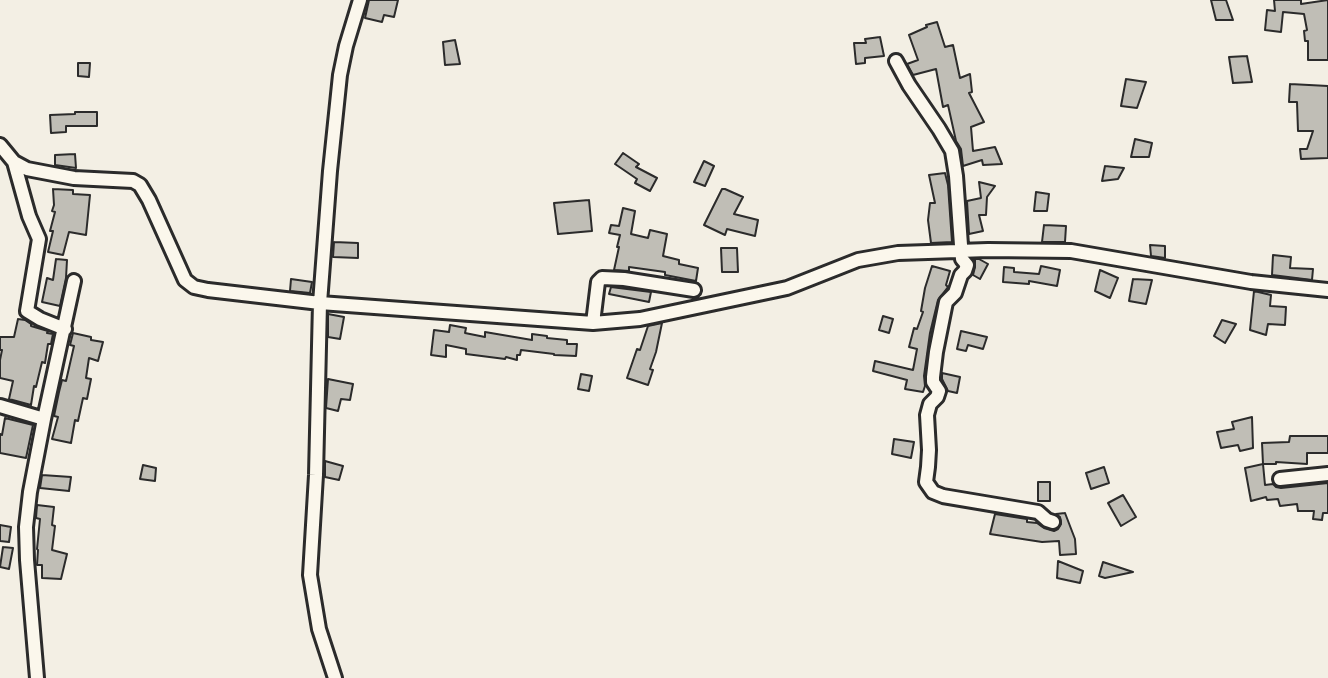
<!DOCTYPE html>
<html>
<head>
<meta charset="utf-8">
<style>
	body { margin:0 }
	canvas { display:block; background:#f3efe4 }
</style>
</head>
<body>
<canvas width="1328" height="678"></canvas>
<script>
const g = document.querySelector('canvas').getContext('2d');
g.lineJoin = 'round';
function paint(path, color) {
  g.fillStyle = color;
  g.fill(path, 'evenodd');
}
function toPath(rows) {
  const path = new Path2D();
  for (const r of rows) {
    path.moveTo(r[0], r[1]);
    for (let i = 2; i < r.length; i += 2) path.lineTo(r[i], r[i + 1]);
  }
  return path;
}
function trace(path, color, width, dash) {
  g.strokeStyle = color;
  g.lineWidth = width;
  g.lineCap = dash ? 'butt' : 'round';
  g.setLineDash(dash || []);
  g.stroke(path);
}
const building = toPath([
	[369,0,398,0,394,17,384,15,382,22,365,18,369,0],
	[1211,0,1226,0,1233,20,1216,20,1211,0],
	[1274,0,1301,0,1301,4,1328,0,1328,60,1308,60,1308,41,1305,41,1304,31,1307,30,1304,14,1283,12,1281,32,1265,30,1267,10,1275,11,1274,0],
	[937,22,945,47,953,45,960,78,970,74,972,92,969,93,984,122,971,127,973,151,995,147,1002,164,983,165,982,160,963,166,961,149,956,141,948,105,943,107,936,69,913,75,907,64,918,60,909,35,927,27,926,25,937,22],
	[880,37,884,56,865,58,865,63,856,64,854,43,866,43,865,39,880,37],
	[455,40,460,64,445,65,443,42,455,40],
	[1247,56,1252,82,1233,83,1229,57,1247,56],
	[78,63,90,63,89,77,78,76,78,63],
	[1126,79,1146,82,1137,108,1121,106,1126,79],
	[1290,84,1328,86,1328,158,1301,159,1300,149,1307,149,1313,131,1298,131,1297,102,1289,102,1290,84],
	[75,112,97,112,97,126,66,126,66,132,51,133,50,115,75,114,75,112],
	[1135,139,1152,143,1149,157,1131,157,1135,139],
	[623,153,639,164,636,167,657,178,650,191,635,183,637,179,615,164,623,153],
	[75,154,76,168,55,165,55,155,75,154],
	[704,161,714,166,705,186,694,182,704,161],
	[1105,166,1124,168,1118,179,1102,181,1105,166],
	[945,173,948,185,952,242,931,243,928,220,930,203,935,203,929,175,945,173],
	[979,182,995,186,987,197,986,215,979,215,983,231,969,234,967,201,981,198,979,182],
	[53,189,73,190,73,194,90,195,86,235,69,232,63,255,48,252,53,231,50,231,55,212,52,211,54,205,53,189],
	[722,189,725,189,743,197,734,214,758,220,755,236,727,229,725,235,704,225,722,189],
	[1036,192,1049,194,1047,211,1034,211,1036,192],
	[589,200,592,231,558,234,554,203,589,200],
	[623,208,635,211,631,234,648,238,650,230,667,234,663,256,679,260,679,264,698,268,696,281,665,275,665,272,629,267,629,271,614,270,619,247,617,247,620,235,609,233,611,225,619,226,623,208],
	[1044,225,1066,226,1065,242,1042,242,1044,225],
	[334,242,358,243,358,258,333,257,334,242],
	[1150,245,1165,246,1165,258,1151,256,1150,245],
	[721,248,737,248,738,272,722,272,721,248],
	[1273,255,1291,257,1290,268,1313,269,1312,280,1272,275,1273,255],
	[56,259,67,260,66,278,60,306,42,302,47,278,53,280,56,259],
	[975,259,979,259,988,264,980,279,973,275,975,267,975,259],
	[932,266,950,271,946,285,948,287,938,300,930,333,924,376,925,386,923,392,905,389,907,380,873,371,875,361,913,370,917,349,909,347,914,328,917,329,923,312,921,311,925,288,932,266],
	[1041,266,1060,270,1057,286,1029,281,1029,284,1003,282,1004,267,1014,268,1014,272,1039,274,1041,266],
	[1100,270,1118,278,1110,298,1095,291,1100,270],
	[291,279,312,282,310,293,290,291,291,279],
	[1133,279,1152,280,1146,304,1129,301,1133,279],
	[611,287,651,292,649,302,609,294,611,287],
	[1254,291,1271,295,1270,306,1286,307,1285,325,1268,324,1266,335,1250,330,1254,291],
	[328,314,344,317,340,339,328,337,328,314],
	[883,316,893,319,889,333,879,330,883,316],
	[18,319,25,320,31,324,31,326,48,331,47,333,53,334,51,344,48,344,45,363,42,362,36,387,34,386,31,405,9,399,13,381,0,378,0,360,2,350,0,350,0,337,14,337,18,319],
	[1222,320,1236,324,1225,343,1214,336,1222,320],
	[662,323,656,352,650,369,653,370,648,385,627,378,637,349,640,350,648,326,662,323],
	[450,325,466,328,465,333,485,337,485,332,532,340,532,334,547,336,547,338,567,340,567,344,577,344,576,356,554,355,554,354,521,350,520,355,517,355,517,360,506,357,505,359,466,354,466,349,446,345,446,357,431,355,434,330,449,332,450,325],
	[961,331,987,337,983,349,968,345,966,351,957,349,961,331],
	[73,333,91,337,91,340,103,342,98,361,89,358,86,378,91,379,87,399,83,398,78,421,75,420,71,443,52,439,58,417,54,416,59,392,62,380,66,381,74,346,70,345,73,333],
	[942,373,960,377,957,393,948,391,942,379,942,373],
	[581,374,592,376,589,391,578,389,581,374],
	[328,379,353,384,350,400,341,399,338,411,326,408,328,379],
	[1252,417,1253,448,1240,451,1238,445,1221,448,1217,432,1234,429,1232,422,1252,417],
	[5,418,33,425,26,458,0,453,0,434,2,435,5,418],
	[1290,436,1328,436,1328,453,1307,453,1307,464,1276,462,1276,464,1263,464,1262,443,1289,442,1290,436],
	[894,439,914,442,911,458,892,454,894,439],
	[325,461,343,466,339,480,325,477,325,461],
	[1263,464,1265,485,1273,484,1276,487,1281,488,1328,483,1328,513,1323,513,1322,520,1313,519,1314,511,1298,511,1297,504,1280,506,1278,499,1267,500,1266,497,1251,501,1245,468,1263,464],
	[143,465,156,468,155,481,140,479,143,465],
	[1104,467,1109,483,1091,489,1086,473,1104,467],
	[42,475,71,477,69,491,40,488,42,475],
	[1038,482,1050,482,1050,501,1038,501,1038,482],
	[1123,495,1136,517,1121,526,1108,503,1123,495],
	[37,505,54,507,52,525,55,526,52,550,67,554,61,579,42,578,42,565,37,565,38,550,37,549,40,519,36,518,37,505],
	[1065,513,1075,539,1076,554,1060,555,1059,541,1042,542,990,534,995,514,1027,519,1027,522,1037,523,1044,528,1054,531,1058,529,1061,524,1060,517,1056,514,1065,513],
	[0,525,11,527,9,542,0,541,0,525],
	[3,547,13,548,9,569,0,567,3,547],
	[1058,561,1083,571,1080,583,1057,578,1058,561],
	[1103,562,1133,572,1105,578,1099,576,1103,562]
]);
const street = toPath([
	[896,61,909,85,939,129,952,151,956,176,962,259,967,265,965,271,961,275,955,293,946,302,936,352,933,377,933,382,939,391,937,397,930,404,927,415,929,450,928,467,926,482,933,492,943,496,1038,512,1047,520,1053,522],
	[0,145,14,162,27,169,74,178,133,181,140,185,149,200,185,280,194,287,208,290,320,303,593,323,640,319,787,288,858,260,898,253,988,250,1071,251,1251,282,1328,290],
	[14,162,29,216,39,239,27,311,40,319,65,329],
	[593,323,598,282,602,278,624,279,694,290],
	[0,406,44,419],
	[1280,479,1328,474],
	[37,678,27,560,26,527,30,492,44,419,74,281],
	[335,678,319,629,310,575,316,475,320,303,330,171,340,75,346,46,360,0]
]);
paint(building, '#c0beb6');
trace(building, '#2b2b2b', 2);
trace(street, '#2b2b2b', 18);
trace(street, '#fbf7ec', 12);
</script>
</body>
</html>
